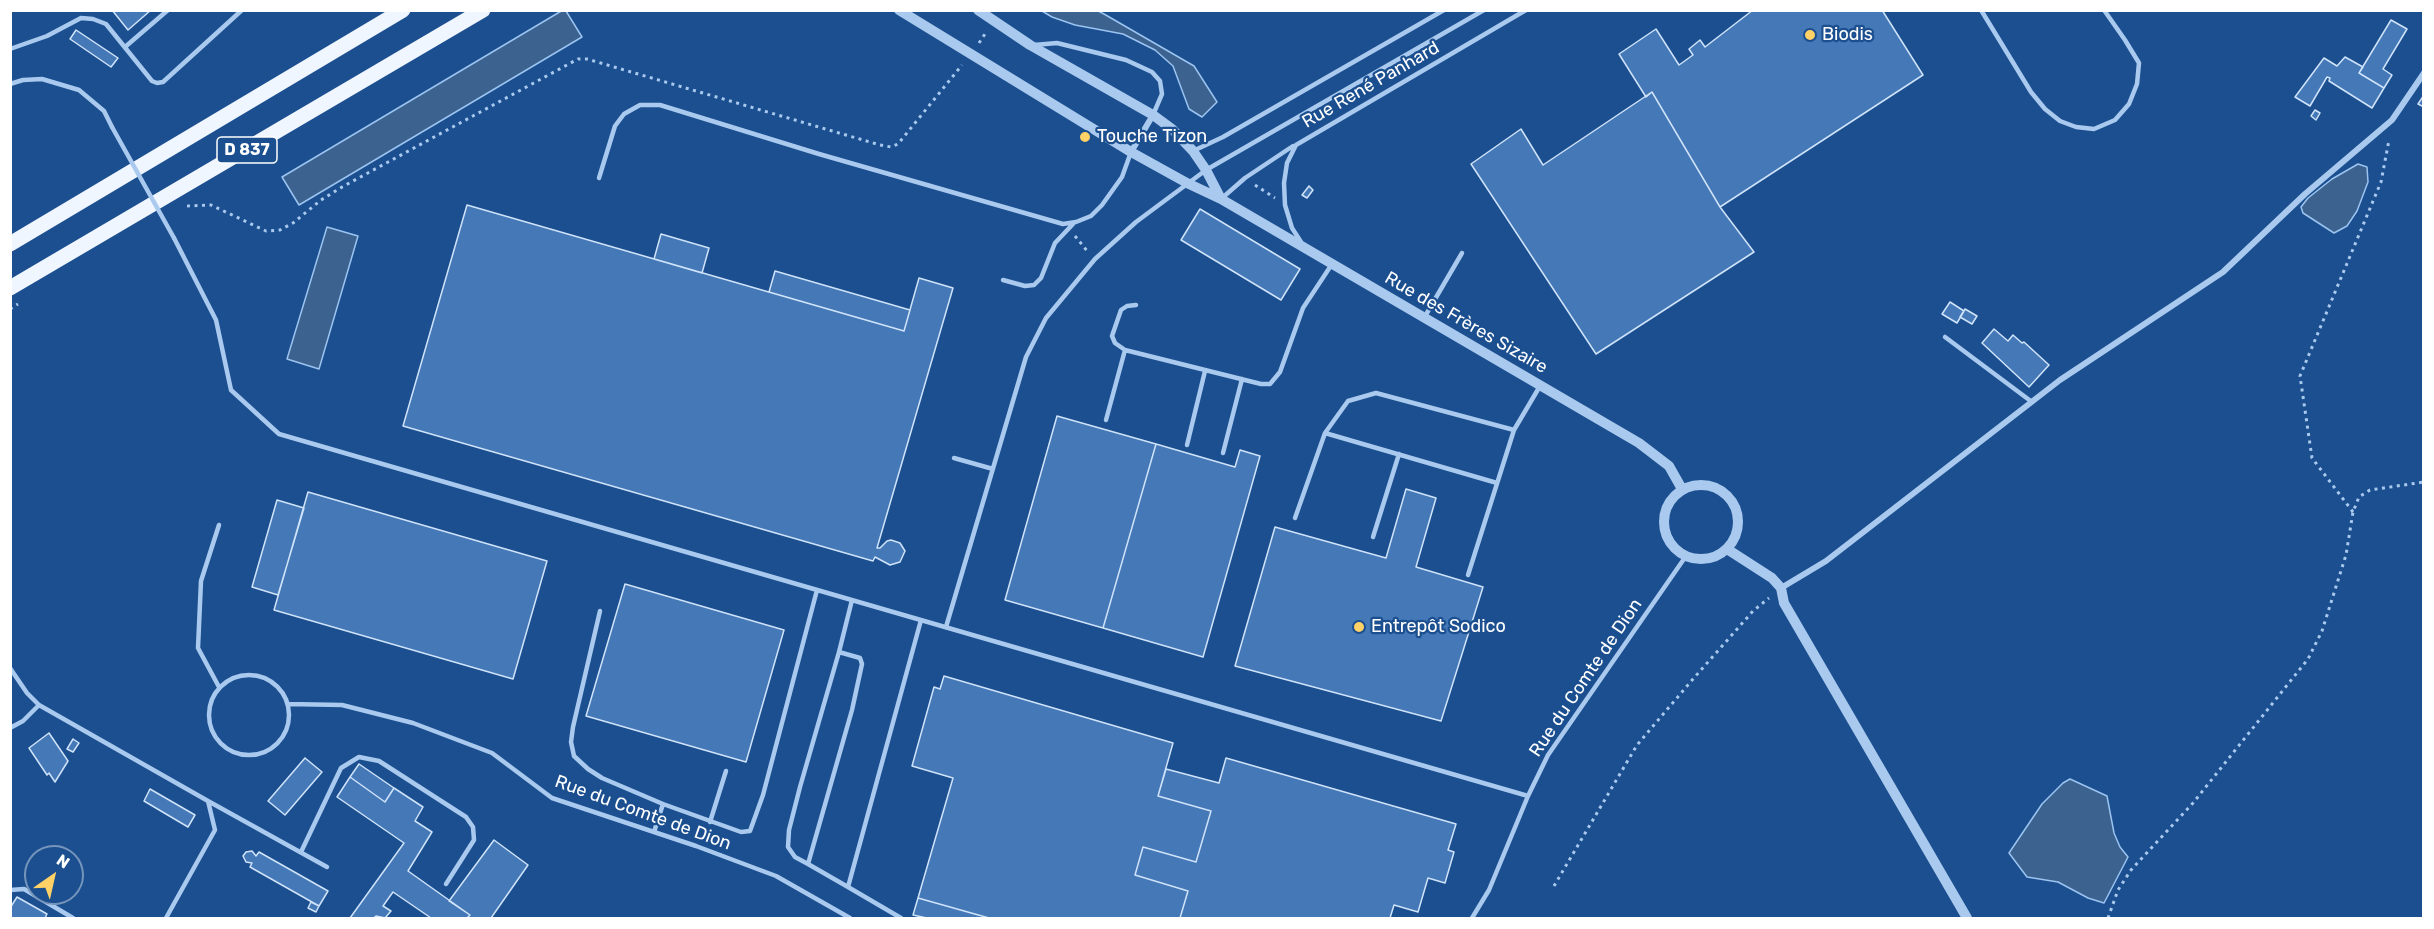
<!DOCTYPE html>
<html>
<head>
<meta charset="utf-8">
<style>
	body { margin:0 }
	#map { position:relative; width:2434px; height:929px; overflow:hidden; background:#1b4f8f; font-family:Rubik,sans-serif }
	canvas { display:block }
	.frame { position:absolute; inset:0; border:12px solid #fff; pointer-events:none }
	.north { position:absolute; left:24px; top:845px; width:60px; height:60px; box-sizing:border-box; background:#1b4f8f; border:2px solid #7695bc; border-radius:50%; rotate:34deg; font-size:16px; font-weight:700; line-height:24px; text-align:center; color:#fff }
	.north::after { content:''; display:block; margin:auto; width:21px; height:27px; background:#ffd166; clip-path:polygon(50% 0,100% 100%,50% 72%,0 100%) }
</style>
</head>
<body>
<div id="map">
<canvas width="2434" height="929"></canvas>
<div class="frame"></div>
<div class="north">N</div>
</div>
<script>
const g = document.querySelector('canvas').getContext('2d');
g.lineJoin = 'round';
function paint(path, color) {
  g.fillStyle = color;
  g.fill(path, 'evenodd');
}
function toPath(rows) {
  const path = new Path2D();
  for (const r of rows) {
    if (r.length === 3) {
      path.moveTo(r[0] + r[2], r[1]);
      path.arc(r[0], r[1], r[2], 0, 2 * Math.PI);
      continue;
    }
    path.moveTo(r[0], r[1]);
    for (let i = 2; i < r.length; i += 2) path.lineTo(r[i], r[i + 1]);
  }
  return path;
}
function trace(path, color, width, dash) {
  g.strokeStyle = color;
  g.lineWidth = width;
  g.lineCap = dash ? 'butt' : 'round';
  g.setLineDash(dash || []);
  g.stroke(path);
}
function drawText(font, color, halo, rows, align = 'center') {
  g.font = font + ' Rubik,sans-serif';
  g.lineWidth = 4.5;
  g.setLineDash([]);
  g.textBaseline = 'middle';
  g.strokeStyle = halo;
  g.fillStyle = color;
  for (const [text, x, y, turn = 0] of rows) {
    g.save();
    g.translate(x, y);
    g.rotate((+turn || 0) * Math.PI / 180);
    g.textAlign = isNaN(turn) ? turn : align;
    if (halo) g.strokeText(text, 0, 0);
    g.fillText(text, 0, 0);
    g.restore();
  }
}
const water = toPath([
	[563,10,566,11,582,37,299,205,282,177,563,10],
	[1042,11,1098,11,1104,14,1194,66,1217,102,1202,117,1189,109,1173,66,1155,50,1123,34,1075,25,1052,17,1042,11],
	[2358,164,2367,167,2368,182,2357,211,2347,226,2334,233,2303,213,2301,207,2308,198,2332,179,2358,164],
	[327,227,358,236,319,369,287,359,327,227],
	[2070,779,2107,796,2114,833,2120,847,2128,857,2104,903,2088,898,2058,882,2027,877,2009,853,2042,804,2063,783,2070,779]
]);
const building = toPath([
	[112,10,151,10,128,30,112,10],
	[1753,10,1882,10,1923,75,1720,207,1652,92,1646,97,1619,54,1656,29,1679,65,1693,55,1689,49,1700,40,1705,47,1753,10],
	[2391,20,2407,29,2383,69,2392,75,2384,88,2359,73,2391,20],
	[76,30,118,58,111,67,70,39,76,30],
	[2345,57,2363,67,2359,73,2384,88,2372,108,2329,81,2330,78,2327,77,2310,106,2295,97,2324,58,2337,66,2345,57],
	[1652,92,1720,207,1754,252,1596,354,1471,164,1521,129,1543,165,1652,92],
	[2424,95,2424,107,2418,104,2424,95],
	[2315,110,2320,113,2316,120,2311,116,2315,110],
	[1309,186,1313,190,1307,198,1302,195,1309,186],
	[467,205,904,331,919,278,953,288,877,548,880,548,887,541,891,540,900,543,905,551,900,562,890,565,875,557,873,561,403,426,467,205],
	[1200,209,1300,269,1281,300,1181,240,1200,209],
	[661,234,709,248,702,273,654,259,661,234],
	[775,271,910,310,904,331,769,292,775,271],
	[1950,302,1964,311,1957,323,1942,314,1950,302],
	[1965,309,1977,316,1972,324,1960,317,1965,309],
	[1994,329,2008,341,2013,335,2022,343,2024,342,2049,365,2029,387,1982,343,1994,329],
	[1057,416,1156,444,1103,628,1005,600,1057,416],
	[1156,444,1235,467,1240,450,1260,456,1203,657,1103,628,1156,444],
	[1406,489,1436,498,1416,567,1483,587,1441,721,1235,666,1275,527,1386,558,1406,489],
	[308,492,547,561,513,679,274,610,308,492],
	[277,500,304,508,278,595,252,587,277,500],
	[625,584,784,630,746,762,586,716,625,584],
	[944,676,1173,743,1158,796,1211,811,1196,862,1143,847,1135,875,1188,891,1180,918,989,918,918,898,953,778,912,766,934,687,940,689,944,676],
	[49,733,68,761,55,782,49,773,47,775,29,748,49,733],
	[73,739,79,743,73,752,67,749,73,739],
	[305,758,322,772,285,815,268,801,305,758],
	[1226,758,1456,824,1448,850,1454,852,1445,883,1428,878,1418,912,1394,905,1390,918,1180,918,1188,891,1135,875,1143,847,1196,862,1211,811,1158,796,1166,769,1219,783,1226,758],
	[359,764,394,788,385,802,350,777,359,764],
	[350,777,385,802,394,788,423,807,415,821,432,832,408,871,470,915,467,918,431,918,393,892,383,906,391,911,385,918,376,916,374,918,350,918,404,843,337,797,350,777],
	[150,789,195,815,188,827,144,801,150,789],
	[494,840,528,865,491,918,467,918,470,915,449,901,494,840],
	[252,851,256,856,259,852,328,891,319,906,250,867,252,863,246,862,243,856,246,852,252,851],
	[17,897,47,914,45,918,10,918,10,908,17,897],
	[918,898,989,918,927,918,913,915,918,898],
	[311,902,319,906,316,912,308,908,311,902]
]);
const path = toPath([
	[979,43,987,31],
	[1255,185,1275,198],
	[187,206,211,205,266,231,280,230,293,223,321,200,342,187,578,59,587,59,880,145,891,147,898,144,962,65],
	[1075,236,1088,252],
	[10,309,18,304],
	[2353,512,2312,458,2300,376,2381,182,2389,140],
	[1554,886,1637,745,1693,679,1753,611,1769,598],
	[2108,918,2118,890,2131,870,2193,803,2308,659,2322,631,2346,555,2353,512,2359,497,2370,490,2424,482]
]);
const service = toPath([
	[1981,10,2031,92,2045,109,2060,121,2076,127,2094,129,2115,120,2129,104,2137,84,2139,63,2125,40,2104,10],
	[10,11,11,10],
	[1034,45,1057,43,1126,60,1152,72,1160,81,1162,94,1153,115],
	[125,47,168,10],
	[10,49,47,36,81,18,93,19,106,24,152,81,157,83,163,82,242,10],
	[10,84,23,80,42,79,79,90,104,111,112,127],
	[1193,151,1223,137,1444,10],
	[599,178,615,126,624,114,640,105,660,105,819,154,1063,224,1076,222,1091,216,1102,205,1122,177,1131,152],
	[1221,199,1245,178,1293,146],
	[174,238,216,320,231,390,279,434,1528,796],
	[1301,242,1292,228,1285,205,1284,183,1287,163,1296,145,1526,10],
	[1003,280,1025,286,1034,285,1041,278,1055,243,1073,224],
	[1136,305,1127,306,1121,310,1112,336,1115,343,1125,350,1261,384,1270,384,1280,372,1303,308,1332,264],
	[1424,318,1462,253],
	[1945,337,2032,402],
	[1106,420,1125,350],
	[1325,433,1497,483],
	[1187,445,1205,371],
	[1223,453,1242,379],
	[954,458,993,469],
	[1295,518,1325,433,1348,401,1376,393,1514,430],
	[1373,537,1399,454],
	[1468,575,1514,430,1540,386],
	[600,611,573,727,571,742,574,756,588,769,602,778,663,804,654,832],
	[946,627,1026,357,1046,318,1095,259,1136,222,1206,170,1484,10],
	[839,652,852,600],
	[10,668,27,693,39,705,208,801,215,830,166,918],
	[249,715,40],
	[219,687,198,648,201,581,219,525],
	[288,704,342,705,413,723,492,753,552,798,696,846,776,876,850,918],
	[10,728,23,721,39,705],
	[208,801,327,867],
	[663,804,741,832,750,831,763,795,817,590],
	[710,822,726,771],
	[301,852,341,768,359,757,379,761,466,817,473,827,474,840,446,884],
	[808,864,852,710,862,664,860,658,839,652,800,787,789,830,788,847,795,857,808,864,848,887,901,918],
	[848,887,921,620],
	[10,890,24,889,73,918],
	[1472,918,1489,890,1528,796,1548,755,1686,556]
]);
const minor = toPath([
	[1131,152,1153,115],
	[1781,588,1826,561,2060,380,2223,272,2305,194,2392,120,2424,73]
]);
const tertiary = toPath([
	[899,10,1131,152,1187,183,1221,199,1639,443,1669,466,1682,489],
	[978,10,1030,45,1153,115,1172,129,1193,151,1206,170,1221,199],
	[1701,522,37],
	[1727,549,1772,578,1781,588,1784,603,1967,918]
]);
const primary = toPath([
	[10,244,403,10],
	[10,288,483,10]
]);
const serviceBridge = toPath([
	[112,127,174,238]
]);
const markers = [
	[1810,35,6,"#ffd166"],
	[1085,137,6,"#ffd166"],
	[1359,627,6,"#ffd166"]
];
const shields = [
	[247,150,60]
];
const shieldNames = [
	["D 837",247,150]
];
const poiNames = [
	["Biodis",1822,35],
	["Touche Tizon",1097,137],
	["Entrepôt Sodico",1371,627]
];
const streetNames = [
	["Rue René Panhard",1371,85,-30],
	["Rue des Frères Sizaire",1466,323,30],
	["Rue du Comte de Dion",1586,678,-56],
	["Rue du Comte de Dion",643,813,20]
];
paint(water, '#3c6290');
trace(water, '#9cc4f0', 1.5);
paint(building, '#4478b7');
trace(building, '#cfe3fa', 1.5);
trace(path, '#a9c9ee', 3, [3, 4.5]);
trace(service, '#a9c9ee', 4.5);
trace(minor, '#a9c9ee', 6);
trace(tertiary, '#a9c9ee', 10);
trace(primary, '#f0f6ff', 15);
trace(serviceBridge, '#a9c9ee', 4.5);
for (const [x, y, r, color] of markers) {
  const dot = new Path2D();
  dot.arc(x, y, r, 0, 2 * Math.PI);
  g.fillStyle = color;
  g.fill(dot);
  trace(dot, '#1b4f8f', 2);
}
for (const [x, y, w] of shields) {
  const box = new Path2D();
  box.roundRect(x - w / 2, y - 13, w, 26, 4.5);
  g.fillStyle = '#1b4f8f';
  g.fill(box);
  trace(box, '#fff', 1.5);
}
drawText('bold 16px', '#fff', null, shieldNames);
drawText('18px', '#fff', '#1b4f8f', poiNames, 'left');
drawText('18px', '#fff', '#1b4f8f', streetNames);
</script>
</body>
</html>
